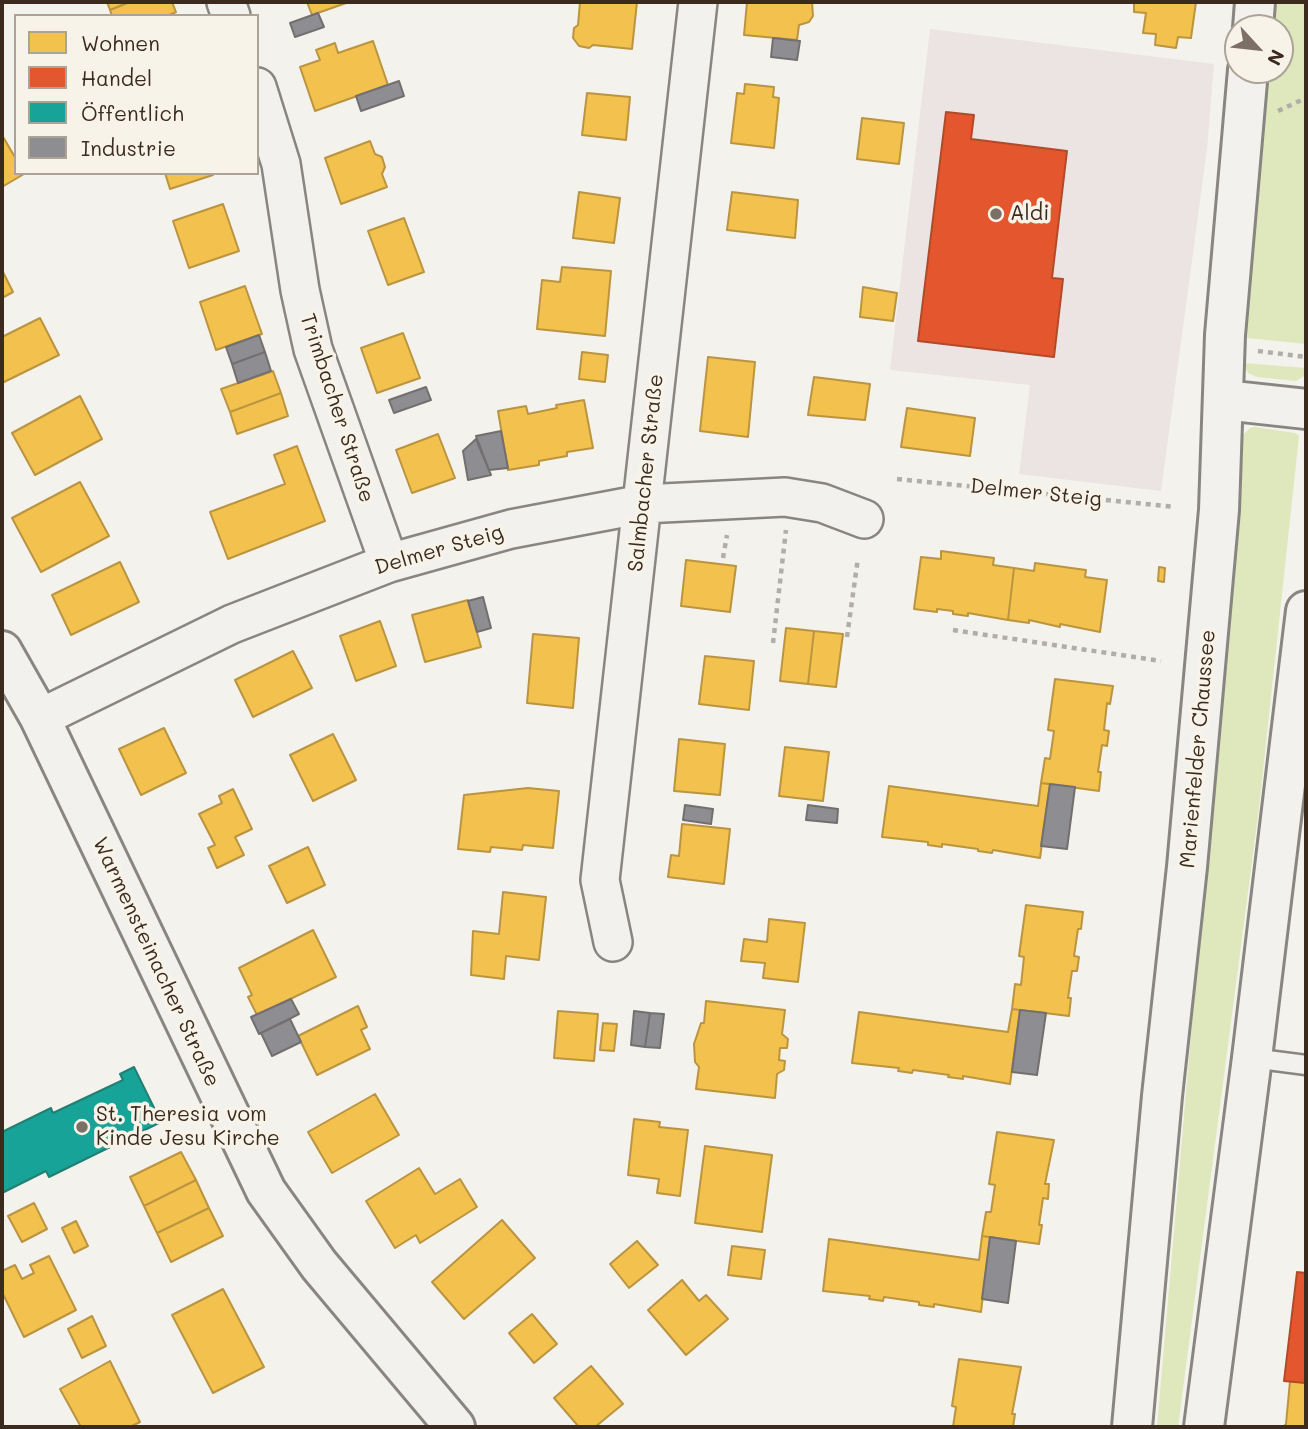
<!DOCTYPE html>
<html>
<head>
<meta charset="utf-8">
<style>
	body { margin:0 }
	#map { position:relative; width:1308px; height:1429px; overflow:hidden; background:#f4f2ec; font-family:Mali,sans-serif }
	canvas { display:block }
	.frame { position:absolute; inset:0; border:4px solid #3b2a1e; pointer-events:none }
	.legend { position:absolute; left:14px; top:14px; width:245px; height:161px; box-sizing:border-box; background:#f7f3e8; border:2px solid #aca397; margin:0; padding:9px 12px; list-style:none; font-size:21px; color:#3b2a1e }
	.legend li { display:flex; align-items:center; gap:14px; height:35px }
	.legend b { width:35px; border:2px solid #aca397 }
	.north { position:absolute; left:1224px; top:14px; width:70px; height:70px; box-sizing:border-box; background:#f7f3e8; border:2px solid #aca397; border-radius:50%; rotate:117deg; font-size:19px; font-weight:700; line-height:28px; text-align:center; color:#3b2a1e }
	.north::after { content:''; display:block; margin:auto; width:24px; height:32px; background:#7c7066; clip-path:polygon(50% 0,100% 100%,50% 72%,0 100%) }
</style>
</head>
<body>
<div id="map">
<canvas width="1308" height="1429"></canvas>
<div class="frame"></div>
<ul class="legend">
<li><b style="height:19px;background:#f2c14e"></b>Wohnen</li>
<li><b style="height:19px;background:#e4572e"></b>Handel</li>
<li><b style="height:19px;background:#17a398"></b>Öffentlich</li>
<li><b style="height:19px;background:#8d8d92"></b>Industrie</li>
</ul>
<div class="north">N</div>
</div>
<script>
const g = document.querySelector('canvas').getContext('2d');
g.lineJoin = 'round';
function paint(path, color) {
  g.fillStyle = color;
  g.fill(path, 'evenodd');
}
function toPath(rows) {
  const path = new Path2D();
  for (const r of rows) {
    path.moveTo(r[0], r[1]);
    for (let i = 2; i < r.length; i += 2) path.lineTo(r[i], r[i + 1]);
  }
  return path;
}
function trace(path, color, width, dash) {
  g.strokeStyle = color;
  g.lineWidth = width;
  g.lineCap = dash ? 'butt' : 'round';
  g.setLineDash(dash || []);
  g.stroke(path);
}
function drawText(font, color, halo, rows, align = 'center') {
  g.font = font + ' Mali,sans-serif';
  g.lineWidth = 7;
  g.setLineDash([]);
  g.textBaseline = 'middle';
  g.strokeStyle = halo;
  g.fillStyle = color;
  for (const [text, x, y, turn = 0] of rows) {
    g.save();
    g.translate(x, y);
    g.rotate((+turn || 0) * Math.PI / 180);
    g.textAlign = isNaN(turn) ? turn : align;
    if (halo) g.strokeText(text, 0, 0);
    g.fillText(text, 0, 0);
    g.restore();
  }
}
const built = toPath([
	[930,29,1214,64,1207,149,1161,491,1019,474,1030,385,890,370]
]);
const green = toPath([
	[1273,2,1306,2,1306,344,1247,338,1252,213,1266,70,1280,70,1280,28,1270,28],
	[1243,363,1306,368,1306,375,1296,381,1257,377,1248,373],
	[1255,427,1295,433,1299,436,1259,808,1178,1427,1157,1427,1243,435,1250,428]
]);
const homes = toPath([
	[107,2,130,2,110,10,107,2],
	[130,2,172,2,176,12,167,16,112,16,110,10,130,2],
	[307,2,349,2,312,15,307,2],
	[580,2,637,2,632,49,593,45,589,48,579,46,573,38,574,28,578,25,580,2],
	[747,2,812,2,813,16,809,22,799,25,797,40,744,35,747,2],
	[1134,2,1196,2,1191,38,1178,37,1176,48,1155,45,1156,34,1143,33,1146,13,1134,12,1134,2],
	[373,41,388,85,315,111,300,67,320,60,316,50,335,43,338,53,373,41],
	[745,84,774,87,773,97,779,98,774,148,731,143,737,93,744,94,745,84],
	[587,93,630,97,626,140,582,135,587,93],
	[862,118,904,123,899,164,857,159,862,118],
	[2,135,16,159,16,173,24,174,2,187,2,135],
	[370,141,375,154,382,157,385,167,382,174,387,187,341,204,325,158,370,141],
	[165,173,212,173,213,175,170,189,165,173],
	[579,192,620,198,614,243,573,238,579,192],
	[732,192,798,200,795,238,727,230,732,192],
	[223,204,239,251,189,268,173,221,223,204],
	[404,218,424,272,388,285,368,231,404,218],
	[562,267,611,271,605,336,537,329,542,280,560,282,562,267],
	[2,270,13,292,2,298,2,270],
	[245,286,262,334,216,350,200,302,245,286],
	[863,287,897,293,893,321,860,317,863,287],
	[40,318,59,355,2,383,2,337,40,318],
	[403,333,420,378,377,393,361,348,403,333],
	[582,352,608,355,605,382,579,379,582,352],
	[708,357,755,362,748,437,700,431,708,357],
	[273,371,281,393,230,412,221,389,273,371],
	[814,377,870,384,865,420,808,415,814,377],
	[281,393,288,416,237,434,230,412,281,393],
	[80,396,102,439,35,475,12,433,80,396],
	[584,400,593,448,567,452,567,456,539,461,539,465,508,470,498,411,526,406,528,414,557,408,556,405,584,400],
	[907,408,975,418,970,456,901,447,907,408],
	[438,434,455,478,412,493,396,450,438,434],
	[297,446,325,521,228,559,210,512,285,484,274,455,297,446],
	[80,482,109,536,41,572,12,518,80,482],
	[941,551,994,558,993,565,1014,568,1008,620,968,613,968,616,953,614,953,611,937,609,937,612,914,609,921,557,941,559,941,551],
	[686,560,736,566,730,612,681,606,686,560],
	[120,562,139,602,71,635,52,595,120,562],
	[1035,563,1086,570,1085,577,1107,580,1100,632,1060,624,1060,627,1029,620,1029,623,1008,620,1014,568,1034,571,1035,563],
	[1159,567,1165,568,1164,582,1158,581,1159,567],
	[468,600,481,647,425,662,412,615,468,600],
	[380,621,396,666,356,681,340,636,380,621],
	[786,628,814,631,808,684,780,681,786,628],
	[814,631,843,634,836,687,808,684,814,631],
	[533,634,579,638,573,708,527,703,533,634],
	[293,651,312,688,253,717,235,680,293,651],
	[705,656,754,661,749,710,699,704,705,656],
	[1055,679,1113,686,1110,704,1107,703,1104,730,1109,731,1107,746,1102,745,1098,772,1101,772,1099,791,1041,783,1045,758,1050,759,1054,731,1048,730,1055,679],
	[164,728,186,773,141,795,119,749,164,728],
	[333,734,356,780,313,801,290,755,333,734],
	[679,739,725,744,720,795,674,791,679,739],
	[785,747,829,752,823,801,779,796,785,747],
	[1041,783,1050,784,1040,858,993,850,992,853,978,851,978,849,942,844,942,847,928,845,928,842,882,837,889,786,1038,806,1041,783],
	[528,788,559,791,553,848,523,845,522,850,491,847,490,852,458,849,464,795,528,788],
	[233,789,252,829,235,837,244,855,217,868,208,848,215,845,199,814,222,803,219,796,233,789],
	[682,824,730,829,724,884,668,877,671,855,679,856,682,824],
	[308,847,325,885,287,903,269,866,308,847],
	[503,892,546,897,539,960,506,956,504,979,471,975,473,931,499,934,503,892],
	[1026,905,1083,912,1081,929,1078,929,1074,956,1079,957,1077,971,1072,971,1068,998,1071,998,1069,1016,1012,1009,1015,984,1021,985,1024,957,1019,956,1026,905],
	[769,919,805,923,798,982,763,978,765,963,741,961,744,939,767,942,769,919],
	[313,930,336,977,257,1015,248,997,252,995,239,968,313,930],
	[706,1001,785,1010,782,1034,788,1039,787,1048,780,1048,779,1060,785,1061,784,1070,777,1074,775,1098,696,1089,699,1067,695,1062,694,1044,701,1023,704,1023,706,1001],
	[358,1006,367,1027,361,1030,370,1049,317,1075,298,1036,358,1006],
	[1012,1009,1020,1010,1010,1084,963,1076,963,1079,948,1077,949,1075,913,1070,912,1073,898,1071,899,1068,852,1063,859,1012,1008,1032,1012,1009],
	[558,1011,598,1014,594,1061,554,1058,558,1011],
	[603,1023,617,1024,614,1051,600,1050,603,1023],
	[375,1094,399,1135,332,1173,308,1132,375,1094],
	[634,1119,660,1122,659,1127,688,1130,680,1196,657,1193,659,1179,628,1175,634,1119],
	[997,1132,1054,1140,1045,1184,1049,1184,1048,1199,1043,1198,1039,1225,1042,1225,1039,1244,982,1236,986,1212,991,1212,995,1185,989,1184,997,1132],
	[705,1146,772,1155,762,1232,695,1223,705,1146],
	[181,1152,196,1180,144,1206,130,1177,181,1152],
	[419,1168,435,1194,460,1179,477,1207,420,1243,416,1235,395,1248,366,1201,419,1168],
	[196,1180,209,1208,157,1233,144,1206,196,1180],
	[34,1203,47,1229,22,1242,8,1216,34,1203],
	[209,1208,223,1236,171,1262,157,1233,209,1208],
	[502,1220,535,1258,464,1319,432,1282,502,1220],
	[76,1221,88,1246,74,1253,62,1228,76,1221],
	[982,1236,990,1237,981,1312,934,1304,934,1307,919,1305,919,1302,884,1297,883,1301,869,1299,870,1296,823,1291,829,1239,979,1260,982,1236],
	[637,1241,658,1265,629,1288,610,1264,637,1241],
	[732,1246,765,1250,761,1279,728,1275,732,1246],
	[49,1256,76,1310,24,1337,2,1292,2,1271,15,1265,22,1279,34,1273,30,1265,49,1256],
	[682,1280,699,1301,706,1295,728,1319,686,1355,648,1310,682,1280],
	[223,1289,264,1367,213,1393,172,1315,223,1289],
	[532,1314,557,1344,534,1363,509,1333,532,1314],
	[92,1316,106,1346,82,1358,68,1329,92,1316],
	[959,1359,1021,1367,1012,1414,1015,1414,1013,1427,953,1427,956,1407,952,1406,959,1359],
	[110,1361,140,1422,130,1427,81,1427,60,1389,110,1361],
	[591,1366,623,1404,595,1427,579,1427,554,1398,591,1366],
	[1290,1381,1306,1383,1306,1427,1283,1427,1286,1424,1290,1381]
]);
const shops = toPath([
	[946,112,974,115,971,139,1067,151,1052,278,1063,279,1054,357,918,341,946,112],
	[1297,1272,1306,1273,1306,1383,1284,1381,1297,1272]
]);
const public = toPath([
	[134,1067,161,1122,49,1177,46,1171,2,1193,2,1132,51,1108,53,1113,123,1080,120,1074,134,1067]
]);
const industry = toPath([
	[318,13,324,27,295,37,290,23,318,13],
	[773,38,800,41,797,60,771,57,773,38],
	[399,81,404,96,361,111,356,96,399,81],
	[259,335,265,352,232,364,226,347,259,335],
	[265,352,271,371,238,383,232,364,265,352],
	[426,387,431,400,394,413,389,400,426,387],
	[501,431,508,468,489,470,476,436,501,431],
	[476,439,491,475,468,480,463,451,476,439],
	[483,597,491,628,477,632,468,601,483,597],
	[1050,784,1075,787,1067,849,1041,846,1050,784],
	[685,805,713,809,711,824,683,820,685,805],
	[808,805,838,809,837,823,806,820,808,805],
	[291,999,299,1014,259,1034,251,1017,291,999],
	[1020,1010,1046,1013,1037,1075,1012,1072,1020,1010],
	[634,1011,650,1013,645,1047,631,1045,634,1011],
	[650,1013,664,1014,660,1048,645,1047,650,1013],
	[290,1019,301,1042,272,1056,261,1033,290,1019],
	[990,1237,1016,1241,1008,1303,982,1299,990,1237]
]);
const path = toPath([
	[1278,111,1306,98],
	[1258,351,1306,357],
	[897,479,1175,507],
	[723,558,727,535],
	[953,630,1161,661],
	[847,637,858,558],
	[773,643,786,530]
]);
const service = toPath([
	[1252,1058,1306,1065]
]);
const minor = toPath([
	[226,2,231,16],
	[257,87,281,164,300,290,313,349,389,563],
	[40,718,232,624,389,563,511,529,643,504,785,497,822,503,864,519],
	[613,942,600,880,698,2]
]);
const tertiary = toPath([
	[2,651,40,718,266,1191,319,1265,455,1427]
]);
const secondary = toPath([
	[1253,28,1255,2],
	[1224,400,1306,409],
	[1132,1427,1162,1096,1187,867,1219,510,1225,335,1248,70],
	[1204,1427,1252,1058,1306,611]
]);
const markers = [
	[996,214,7,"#7c7066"],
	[82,1127,7,"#7c7066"]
];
const poiNames = [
	["Aldi",1010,214],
	["St. Theresia vom",96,1115],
	["Kinde Jesu Kirche",96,1139]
];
const streetNames = [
	["Trimbacher Straße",337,408,72],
	["Salmbacher Straße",646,473,-84],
	["Delmer Steig",1036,493,6],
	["Delmer Steig",439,550,-16],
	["Marienfelder Chaussee",1198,749,-85],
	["Warmensteinacher Straße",156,962,65]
];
paint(built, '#ece3e3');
paint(green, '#dee8bc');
paint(homes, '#f2c14e');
trace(homes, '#bb9440', 2);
paint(shops, '#e4572e');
trace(shops, '#b14a29', 2);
paint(public, '#17a398');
trace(public, '#227f73', 2);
paint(industry, '#8d8d92');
trace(industry, '#746f6f', 2);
trace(service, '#898580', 23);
trace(minor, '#898580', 42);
trace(tertiary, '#898580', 44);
trace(secondary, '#898580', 44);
trace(path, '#b1aeaa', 4.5, [5, 5]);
trace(service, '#f2f1ed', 18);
trace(minor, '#f2f1ed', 37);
trace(tertiary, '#f2f1ed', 38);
trace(secondary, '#f2f1ed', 38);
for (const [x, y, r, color] of markers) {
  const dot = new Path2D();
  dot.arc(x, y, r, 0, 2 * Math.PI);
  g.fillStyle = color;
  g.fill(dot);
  trace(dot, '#f7f3e8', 2.5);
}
drawText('21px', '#3b2a1e', '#f7f3e8', poiNames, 'left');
drawText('21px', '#3b2a1e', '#f7f3e8', streetNames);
</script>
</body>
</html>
